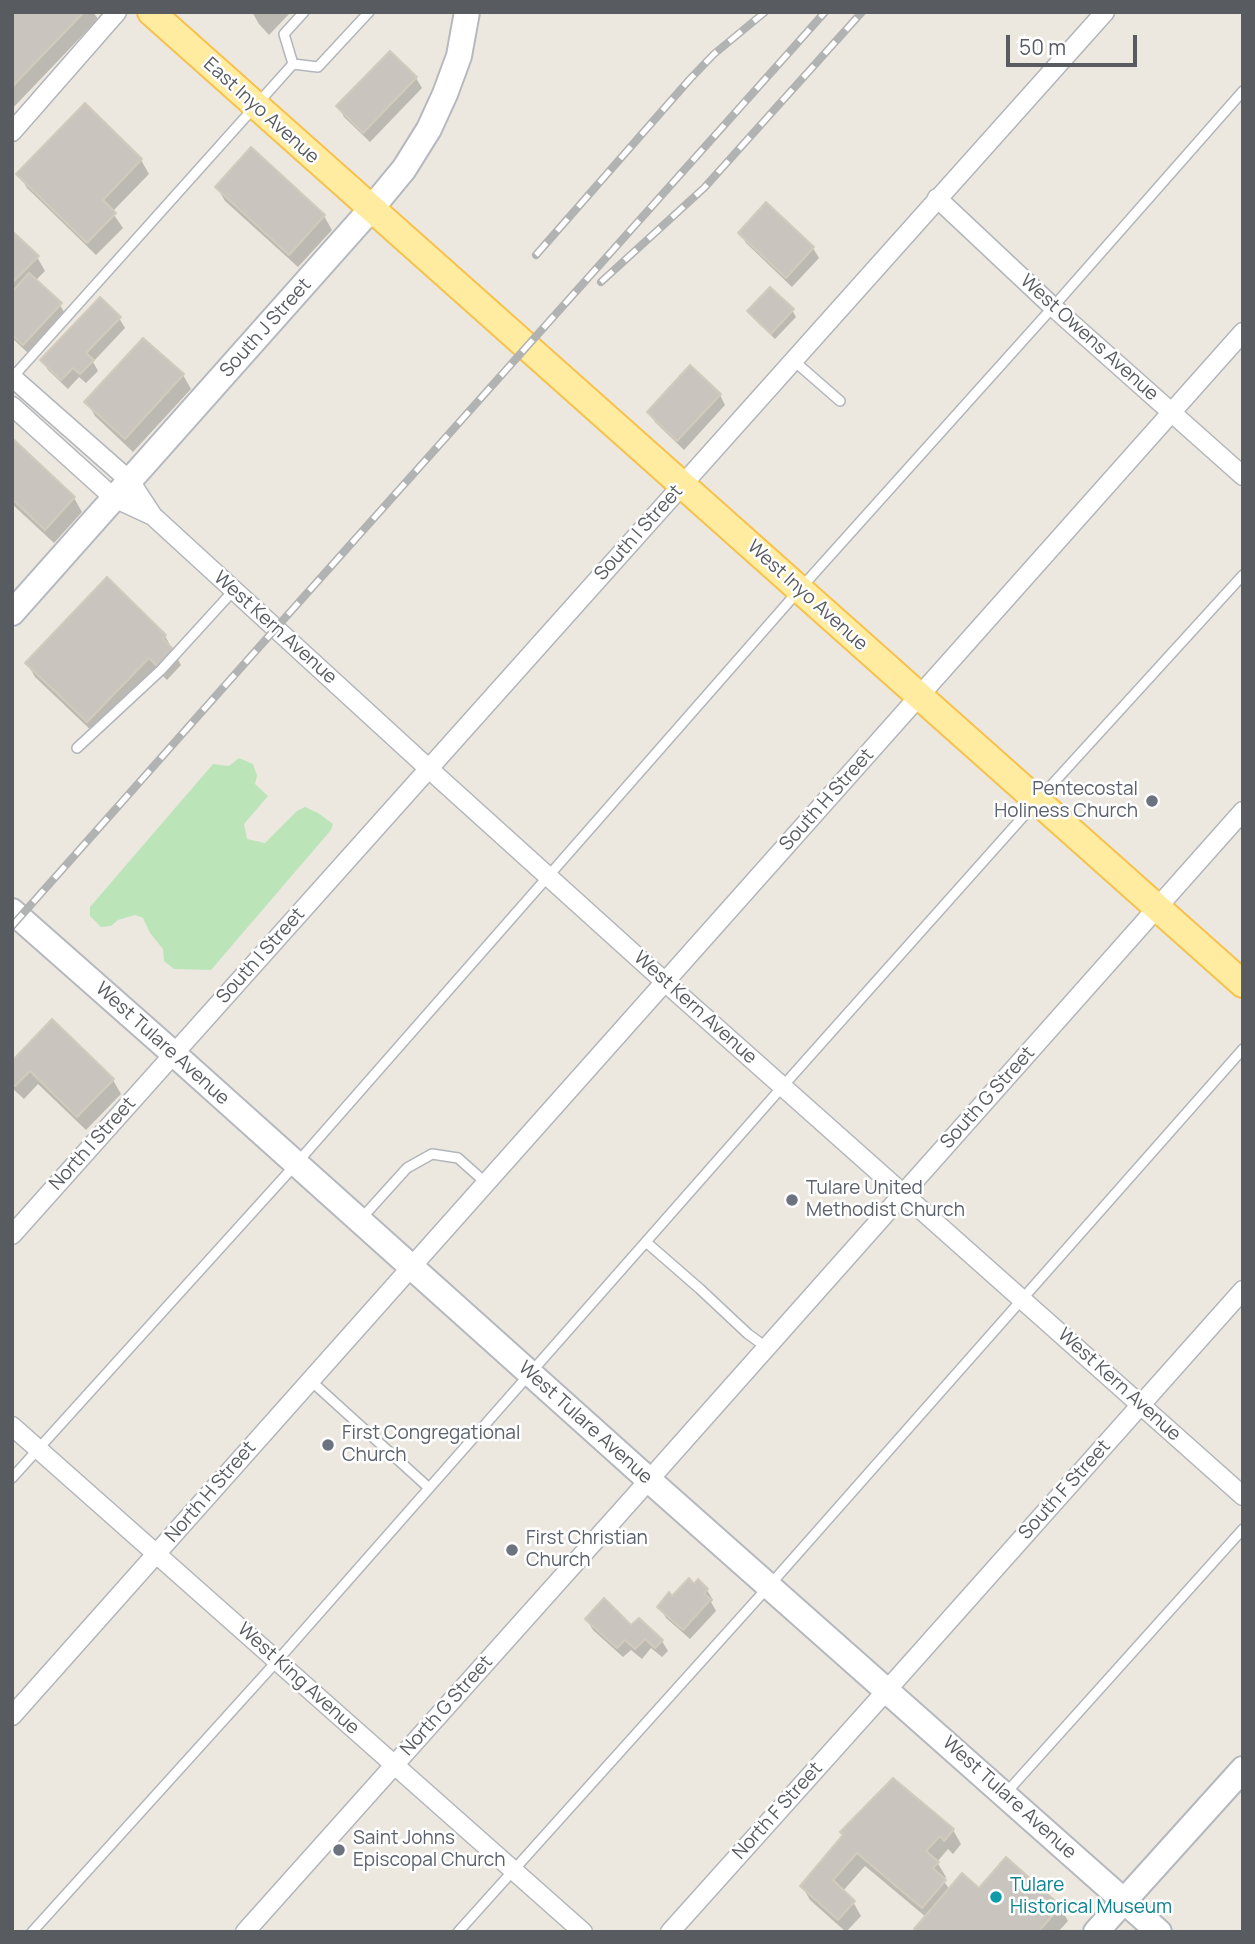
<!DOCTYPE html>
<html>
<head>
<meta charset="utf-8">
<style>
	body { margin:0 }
	#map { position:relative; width:1255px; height:1944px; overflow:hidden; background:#ece8df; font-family:Manrope,sans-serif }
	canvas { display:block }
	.frame { position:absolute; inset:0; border:14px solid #585c61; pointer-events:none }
	.scale { position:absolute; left:1006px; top:35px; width:131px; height:32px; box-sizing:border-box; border:4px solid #585c61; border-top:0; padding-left:9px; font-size:21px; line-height:24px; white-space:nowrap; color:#585c61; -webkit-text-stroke:5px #fff; paint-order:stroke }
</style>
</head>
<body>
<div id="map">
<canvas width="1255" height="1944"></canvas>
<div class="frame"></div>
<div class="scale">50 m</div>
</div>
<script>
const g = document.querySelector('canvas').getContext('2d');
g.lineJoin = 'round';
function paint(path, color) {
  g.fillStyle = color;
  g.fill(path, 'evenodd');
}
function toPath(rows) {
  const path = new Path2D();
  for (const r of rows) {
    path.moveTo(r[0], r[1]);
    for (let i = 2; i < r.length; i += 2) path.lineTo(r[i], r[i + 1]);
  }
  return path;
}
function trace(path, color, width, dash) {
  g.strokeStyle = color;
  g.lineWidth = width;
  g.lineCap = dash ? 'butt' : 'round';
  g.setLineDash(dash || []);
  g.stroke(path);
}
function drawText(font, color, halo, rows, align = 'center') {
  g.font = font + ' Manrope,sans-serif';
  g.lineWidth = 5;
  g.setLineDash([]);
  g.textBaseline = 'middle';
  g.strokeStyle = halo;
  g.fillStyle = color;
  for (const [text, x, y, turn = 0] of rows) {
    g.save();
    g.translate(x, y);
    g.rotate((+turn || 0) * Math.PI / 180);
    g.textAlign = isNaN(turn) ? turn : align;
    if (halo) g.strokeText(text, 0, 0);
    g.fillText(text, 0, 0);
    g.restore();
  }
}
const green = toPath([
	[239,758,253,764,257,776,255,784,268,796,244,824,247,839,265,843,297,811,305,807,318,813,333,824,331,830,211,970,174,969,164,961,163,949,150,933,143,918,135,915,118,920,111,926,101,927,90,916,90,907,213,764,229,766]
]);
const shadow = toPath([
	[12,12,93,12,98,19,12,109],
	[252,12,291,12,269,35,259,24],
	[416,78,422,88,370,142,344,117,339,107],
	[251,150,324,216,332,230,298,267,225,201,217,187],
	[141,160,149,174,112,212,123,228,96,255,27,188,19,175],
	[12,233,37,257,45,271,35,281,60,305,66,315,29,354,12,338],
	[740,233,813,248,819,258,792,287,746,243],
	[792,310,796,317,775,339,753,318,749,312],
	[119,318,125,328,93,362,98,371,86,383,79,377,68,389,48,370,42,360],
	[183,375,191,389,133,452,95,416,87,402],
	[720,395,725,405,684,450,655,422,649,412],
	[12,440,74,498,82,512,54,543,12,504],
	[165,636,181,665,167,680,158,671,96,735,35,677,27,663],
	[53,1022,113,1080,121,1094,86,1130,38,1084,24,1099,12,1088,12,1063],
	[695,1587,707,1590,713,1600,711,1602,716,1611,690,1639,666,1618,660,1607,672,1598],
	[587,1620,631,1627,639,1620,662,1641,668,1651,662,1657,651,1648,642,1659,631,1650,623,1657,593,1630],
	[953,1830,961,1844,953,1854,948,1849,937,1862,946,1877,943,1880,950,1890,979,1891,1060,1907,1068,1921,1058,1932,917,1932,926,1917,865,1866,842,1892,853,1902,861,1916,846,1932,810,1900,802,1886,845,1836]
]);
const building = toPath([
	[12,12,84,12,12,87,12,12],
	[390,51,417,77,363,133,336,106,390,51],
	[85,103,142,159,103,200,116,213,87,243,16,174,85,103],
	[251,147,325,215,289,255,215,187,251,147],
	[766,202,814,247,786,278,738,233,766,202],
	[12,231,39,256,12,283,12,231],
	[29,273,62,303,23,345,12,335,12,292,29,273],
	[770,287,794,309,771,334,747,311,770,287],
	[100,297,121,317,86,353,94,360,80,374,73,368,61,380,40,360,100,297],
	[143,338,184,374,125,439,84,402,143,338],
	[690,365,721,394,677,441,647,412,690,365],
	[12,438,75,497,45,530,12,499,12,438],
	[107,577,166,635,163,639,174,650,158,667,149,658,87,722,25,663,107,577],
	[52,1019,114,1079,77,1117,30,1071,15,1086,12,1084,12,1061,52,1019],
	[689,1578,694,1584,698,1579,708,1589,704,1594,711,1599,683,1630,657,1607,669,1592,672,1596,689,1578],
	[604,1598,631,1625,639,1618,663,1640,655,1648,645,1639,635,1649,625,1640,617,1648,585,1619,604,1598],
	[893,1778,954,1829,944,1841,940,1836,926,1851,939,1862,933,1868,946,1880,922,1908,857,1853,833,1880,855,1901,838,1920,800,1886,843,1835,840,1832,893,1778],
	[1006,1857,1061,1906,1038,1932,916,1932,914,1929,962,1873,979,1888,1006,1857]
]);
const lane = toPath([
	[293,64,318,67,369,12],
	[293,64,284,34,304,12],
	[793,360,840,401],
	[12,378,293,64],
	[77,748,161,670,234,590],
	[360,1220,407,1168,432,1154,458,1158,486,1183],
	[646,1242,700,1289,748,1334,766,1347],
	[310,1380,429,1488],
	[12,1478,296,1164,800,589,1053,307,1243,91],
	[1006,1793,1243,1529],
	[32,1932,277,1661,783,1086,1037,801,1243,575],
	[458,1932,769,1586,1243,1049]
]);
const street = toPath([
	[12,132,117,12],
	[937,198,1053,307,1243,476],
	[12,377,130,481,153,516,428,768,665,982,1243,1496],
	[12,406,114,498,153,516],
	[12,1235,1105,12],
	[12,1426,583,1932],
	[12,1716,1243,332],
	[245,1932,633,1498,1243,811],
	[670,1932,887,1690,1243,1290]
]);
const secondary = toPath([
	[12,613,371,209,404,169,429,129,445,94,459,56,467,12],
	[12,911,174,1054,649,1480,1159,1932],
	[1096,1932,1243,1769]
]);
const primary = toPath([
	[151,12,1243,984]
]);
const rail = toPath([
	[536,255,690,79,714,54,765,12],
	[601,282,704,188,862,12],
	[12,926,276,628,825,12]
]);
const markers = [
	[1152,801,7,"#6b7280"],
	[792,1200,7,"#6b7280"],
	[328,1445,7,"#6b7280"],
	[512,1550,7,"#6b7280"],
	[339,1850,7,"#6b7280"],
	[996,1897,7,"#0f9aa8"]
];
const streetNames = [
	["East Inyo Avenue",261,111,42],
	["South J Street",266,328,-48],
	["West Owens Avenue",1089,338,42],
	["South I Street",639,533,-48],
	["West Inyo Avenue",807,596,42],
	["West Kern Avenue",275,628,42],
	["South H Street",827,800,-48],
	["South I Street",261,956,-48],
	["West Kern Avenue",695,1008,42],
	["West Tulare Avenue",162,1044,42],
	["South G Street",988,1098,-48],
	["North I Street",93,1144,-48],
	["West Kern Avenue",1119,1385,42],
	["West Tulare Avenue",585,1423,42],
	["South F Street",1065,1490,-48],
	["North H Street",211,1492,-49],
	["West King Avenue",298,1679,42],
	["North G Street",447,1706,-48],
	["West Tulare Avenue",1009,1798,42],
	["North F Street",778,1811,-48]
];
const worshipNames = [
	["Pentecostal",1138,790,"right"],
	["Holiness Church",1138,812,"right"],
	["Tulare United",806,1189],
	["Methodist Church",806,1211],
	["First Congregational",342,1434],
	["Church",342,1456],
	["First Christian",526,1539],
	["Church",526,1561],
	["Saint Johns",353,1839],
	["Episcopal Church",353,1861]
];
const cultureNames = [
	["Tulare",1010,1886],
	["Historical Museum",1010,1908]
];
paint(green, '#bbe5b9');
paint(shadow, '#0003');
paint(building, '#c9c5be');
trace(building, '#d1cabd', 2);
trace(lane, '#b2b6bb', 12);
trace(street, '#b2b6bb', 21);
trace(secondary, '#b5b9bf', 28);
trace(primary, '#f6c14d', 30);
trace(lane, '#fff', 9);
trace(street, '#fff', 18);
trace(secondary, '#fff', 24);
trace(primary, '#ffeca0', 26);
trace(rail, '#b1b2b2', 8);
trace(rail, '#fff', 5, [16]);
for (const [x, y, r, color] of markers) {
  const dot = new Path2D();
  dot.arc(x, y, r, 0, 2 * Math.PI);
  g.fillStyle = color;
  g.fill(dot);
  trace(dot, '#fff', 2.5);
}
drawText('19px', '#585c61', '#fff', streetNames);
drawText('19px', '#5b616d', '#fff', worshipNames, 'left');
drawText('19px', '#0d838f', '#fff', cultureNames, 'left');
</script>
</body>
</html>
